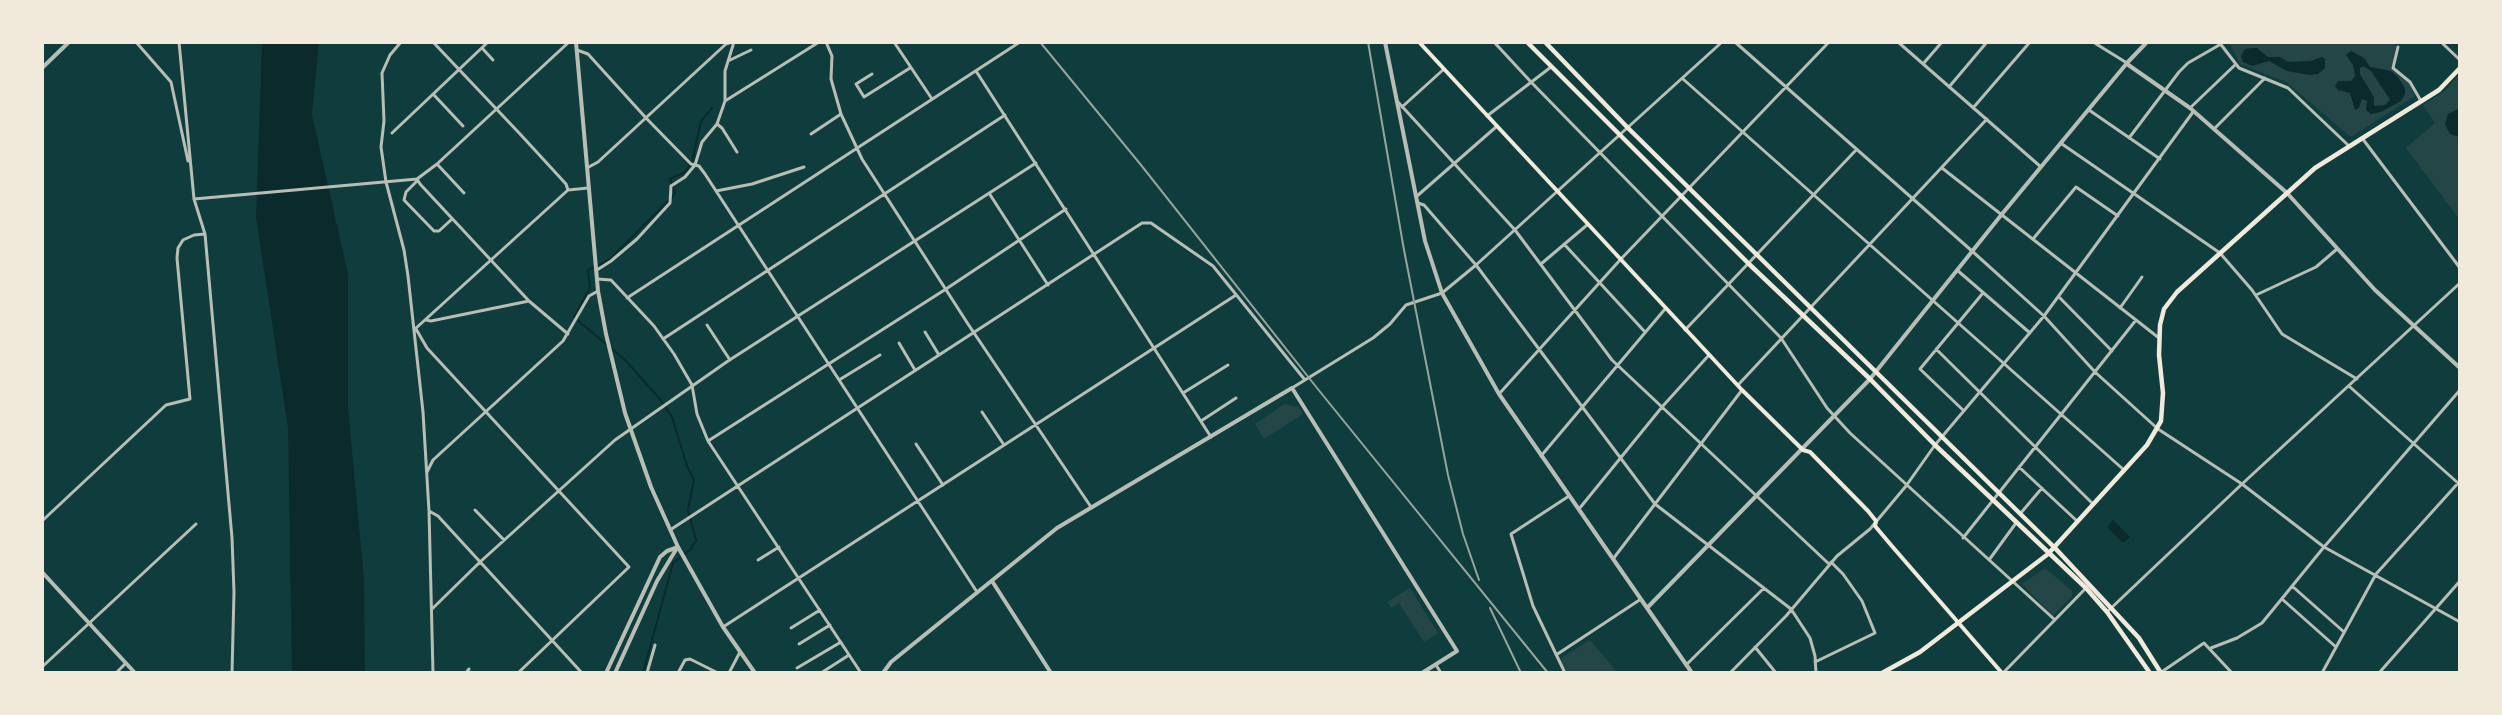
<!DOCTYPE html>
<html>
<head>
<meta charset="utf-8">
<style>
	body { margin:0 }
	#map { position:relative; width:2502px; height:715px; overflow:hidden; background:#0f3d3e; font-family:Helvetica,sans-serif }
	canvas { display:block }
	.frame { position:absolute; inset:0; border:44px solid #f1e9da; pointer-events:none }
</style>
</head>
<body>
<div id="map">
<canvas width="2502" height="715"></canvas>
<div class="frame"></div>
</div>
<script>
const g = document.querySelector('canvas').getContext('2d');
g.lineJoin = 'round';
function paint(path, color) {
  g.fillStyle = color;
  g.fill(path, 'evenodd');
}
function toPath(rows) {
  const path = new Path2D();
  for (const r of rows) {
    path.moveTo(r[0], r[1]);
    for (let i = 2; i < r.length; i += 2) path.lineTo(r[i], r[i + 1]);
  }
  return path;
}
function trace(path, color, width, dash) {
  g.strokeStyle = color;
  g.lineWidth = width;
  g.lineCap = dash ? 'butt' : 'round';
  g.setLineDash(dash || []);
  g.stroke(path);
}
const green = toPath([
	[2229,42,2395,42,2396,46,2392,70,2409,84,2415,96,2351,137,2286,82,2240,64],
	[2460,74,2460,220,2406,148,2435,123,2423,105,2445,91],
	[1284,404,1299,407,1303,414,1264,439,1255,424],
	[2045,568,2072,591,2072,596,2053,616,2022,584],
	[1410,588,1438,633,1424,642,1399,603,1391,608,1387,602],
	[1590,640,1618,673,1568,673,1561,662,1563,657]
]);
const water = toPath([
	[262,42,319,42,312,115,348,274,348,408,364,580,365,673,292,673,288,428,256,217],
	[2252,48,2257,48,2268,57,2280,57,2288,62,2311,61,2322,57,2325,59,2325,68,2318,74,2310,75,2287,71,2269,61,2252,66,2243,62,2241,56,2245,49],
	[2351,51,2364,58,2370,67,2391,71,2398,77,2405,88,2405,94,2401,101,2381,112,2371,114,2366,110,2367,101,2362,99,2359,108,2355,110,2350,93,2338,90,2335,86,2338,81,2351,81,2355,76,2353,65,2346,55],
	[2363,66,2371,71,2387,95,2390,100,2385,105,2374,106,2374,97,2360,74,2360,68],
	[2460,108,2460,137,2450,134,2445,124,2448,114],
	[2113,520,2130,537,2123,543,2107,527]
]);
const stream = toPath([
	[643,673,673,563,691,549,696,540,688,510,694,480,687,466,672,417,659,398,625,360,574,317,590,288,588,270,609,260,673,196,675,193,670,179,685,172,692,162,701,121,712,108]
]);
const minor = toPath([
	[136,42,171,82,188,161],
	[179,42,194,199,205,234,232,538,234,592,232,673],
	[401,42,390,55,382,73,384,121,381,147,386,182,404,250,408,276,423,412,429,511,433,673],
	[433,42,521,135,566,184,568,190],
	[826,42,832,56,831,79,841,114,862,159,968,324,1091,507],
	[894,42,932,99],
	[1494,42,1531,82,1781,338,1827,408,1850,433,2055,620],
	[1735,42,1972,251,2044,316,2095,372,2158,429,2242,484,2324,547,2460,622],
	[1898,42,2041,167],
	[2093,42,2127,63],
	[2219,42,2239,68,2288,88,2349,146],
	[2441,42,2460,60],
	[2398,47,2393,68,2410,82,2421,101],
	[482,48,493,60],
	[577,50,588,54,646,118,691,164,699,166,705,174,977,592],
	[728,61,751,50],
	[1923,64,1942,42],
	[976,71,1211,437],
	[872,74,856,84,864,97,910,68],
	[1683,79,2124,470],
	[1949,87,1987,42],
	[434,95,463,126],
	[725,101,819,42],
	[1398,102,1515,230,1612,360,1829,564],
	[1402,107,1444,69],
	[1973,108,2030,42],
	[2190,108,2236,64],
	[2089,110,2160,159],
	[1487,116,1551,67],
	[717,124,722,128,737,152],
	[2214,129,2265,78],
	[392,133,488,42],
	[811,134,841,114],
	[2129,138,2179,72,2188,63,2221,44],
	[2362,138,2460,268],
	[2062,144,2220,253,2252,290,2282,334,2357,379],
	[437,164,464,193],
	[587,168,598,162,726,44,732,42],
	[1942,168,2159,338],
	[417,179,420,184,529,301,568,334],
	[417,181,406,192,404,200,434,231,439,231,452,219],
	[716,191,752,184,804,167],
	[989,193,1048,285],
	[1417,196,1496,127],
	[194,199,417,179,437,164,569,42],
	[1418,203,1424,205,1476,265,1655,504,1791,609,1810,638,1815,656,1816,673],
	[2033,239,2076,187,2118,216],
	[1564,244,1645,332],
	[1541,264,1587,225],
	[597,270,611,261,637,239,670,203,671,186,685,177,695,165,702,142,717,124,725,101,725,71,734,42],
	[1957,270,2030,333],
	[597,279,611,280,654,326,674,354,692,385,697,414,708,441,861,673],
	[2256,295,2316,267,2337,249],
	[2059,297,2112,351],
	[627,298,1020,42],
	[2120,308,2142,277],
	[426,320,431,321,529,301],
	[707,325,730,360],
	[415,329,568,190,588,188],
	[416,329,427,348,629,567,518,673],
	[1685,330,1857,149],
	[925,332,939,355],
	[663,339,1005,115],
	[899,343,915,370],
	[1936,349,2093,504],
	[839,380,880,355],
	[1738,385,1987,119],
	[2350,387,2458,483],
	[1292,388,1373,338,1390,324,1406,305,1442,293,1476,265,1722,42],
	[1183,393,1228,365],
	[1499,394,1620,260,1829,42],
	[1964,411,1920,369,1983,293],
	[982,412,1004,445],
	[1201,421,1236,398],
	[708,441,946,289,1066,209],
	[916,444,943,485],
	[1541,456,1665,309],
	[2019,467,2077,521],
	[427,472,433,460,563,341,589,296,598,291],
	[1579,509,1662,407,1709,355],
	[475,510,504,540],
	[429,511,438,516,582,673],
	[2020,514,2042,488],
	[42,521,166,405,190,399,177,258,178,248,183,240,194,235,205,234],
	[670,530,1142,223,1151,223,1213,266,1305,380],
	[1963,538,2136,320],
	[1613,559,1742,390],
	[758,560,779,547],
	[1989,560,2016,523],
	[2292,586,2344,632],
	[2282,599,2336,647],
	[432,609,480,562,615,440,728,361,1036,163],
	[2107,612,2242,484,2460,283],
	[723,627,1236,295],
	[791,628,820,610],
	[799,644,830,625],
	[1755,647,1776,673],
	[2211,648,2237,638,2262,623,2324,547,2460,390],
	[1556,655,1641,599],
	[1815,662,1875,633,1862,601,1843,574,1831,562],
	[1436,665,1441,673],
	[1686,665,1764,588],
	[42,667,196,524],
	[797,668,841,642],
	[116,673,126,663],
	[466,673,469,669],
	[647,673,655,645],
	[678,673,685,660,690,659,718,673],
	[729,673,740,652],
	[821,673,849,655],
	[1565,673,1533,606,1511,534,1569,496],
	[1730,673,1786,616,1837,556,1870,529,1906,486,1935,445,2044,316,2193,112],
	[2003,673,2086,588],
	[2160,673,2204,643,2232,673],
	[2322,673,2376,574,2460,481],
	[2379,673,2460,581]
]);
const tertiary = toPath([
	[576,42,598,291,606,334,625,413,651,487,678,547,723,627,755,673],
	[1385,42,1425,241,1442,293,1499,394,1692,673],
	[2127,64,2190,108,2287,193,2375,290,2460,368],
	[42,68,69,42],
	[42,572,135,673],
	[992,581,1051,673],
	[1648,607,1870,379,2002,214,2127,63,2147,42],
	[606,673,660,557,667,551,678,547],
	[615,673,657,581,677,548],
	[883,673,891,662,1057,528,1292,388,1457,651,1422,673]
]);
const secondary = toPath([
	[1419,42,1742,390,1803,450,1810,452,1868,511,1876,521,1875,526,1891,545,2002,673]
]);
const primary = toPath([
	[1527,42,1749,264,1870,379,1935,445,2086,588,2107,612,2150,673],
	[1545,42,1628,128,2055,548,2139,638,2161,673],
	[1882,673,1920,652,2048,554,2147,445,2161,421,2163,393,2159,355,2160,325,2164,309,2177,292,2315,168,2439,90,2460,68]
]);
const rail = toPath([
	[1040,42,1141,165,1317,388,1548,673],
	[1368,42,1404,250,1448,475,1463,534,1479,580],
	[1490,608,1521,673]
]);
paint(green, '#244646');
paint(water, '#0a2a2b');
trace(stream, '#0a2a2b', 2);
trace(minor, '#b8beb3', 3);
trace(tertiary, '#b8beb3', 4);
trace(secondary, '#f1e9da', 4);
trace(primary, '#f1e9da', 4.5);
trace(rail, '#97a49c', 2);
</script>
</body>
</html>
